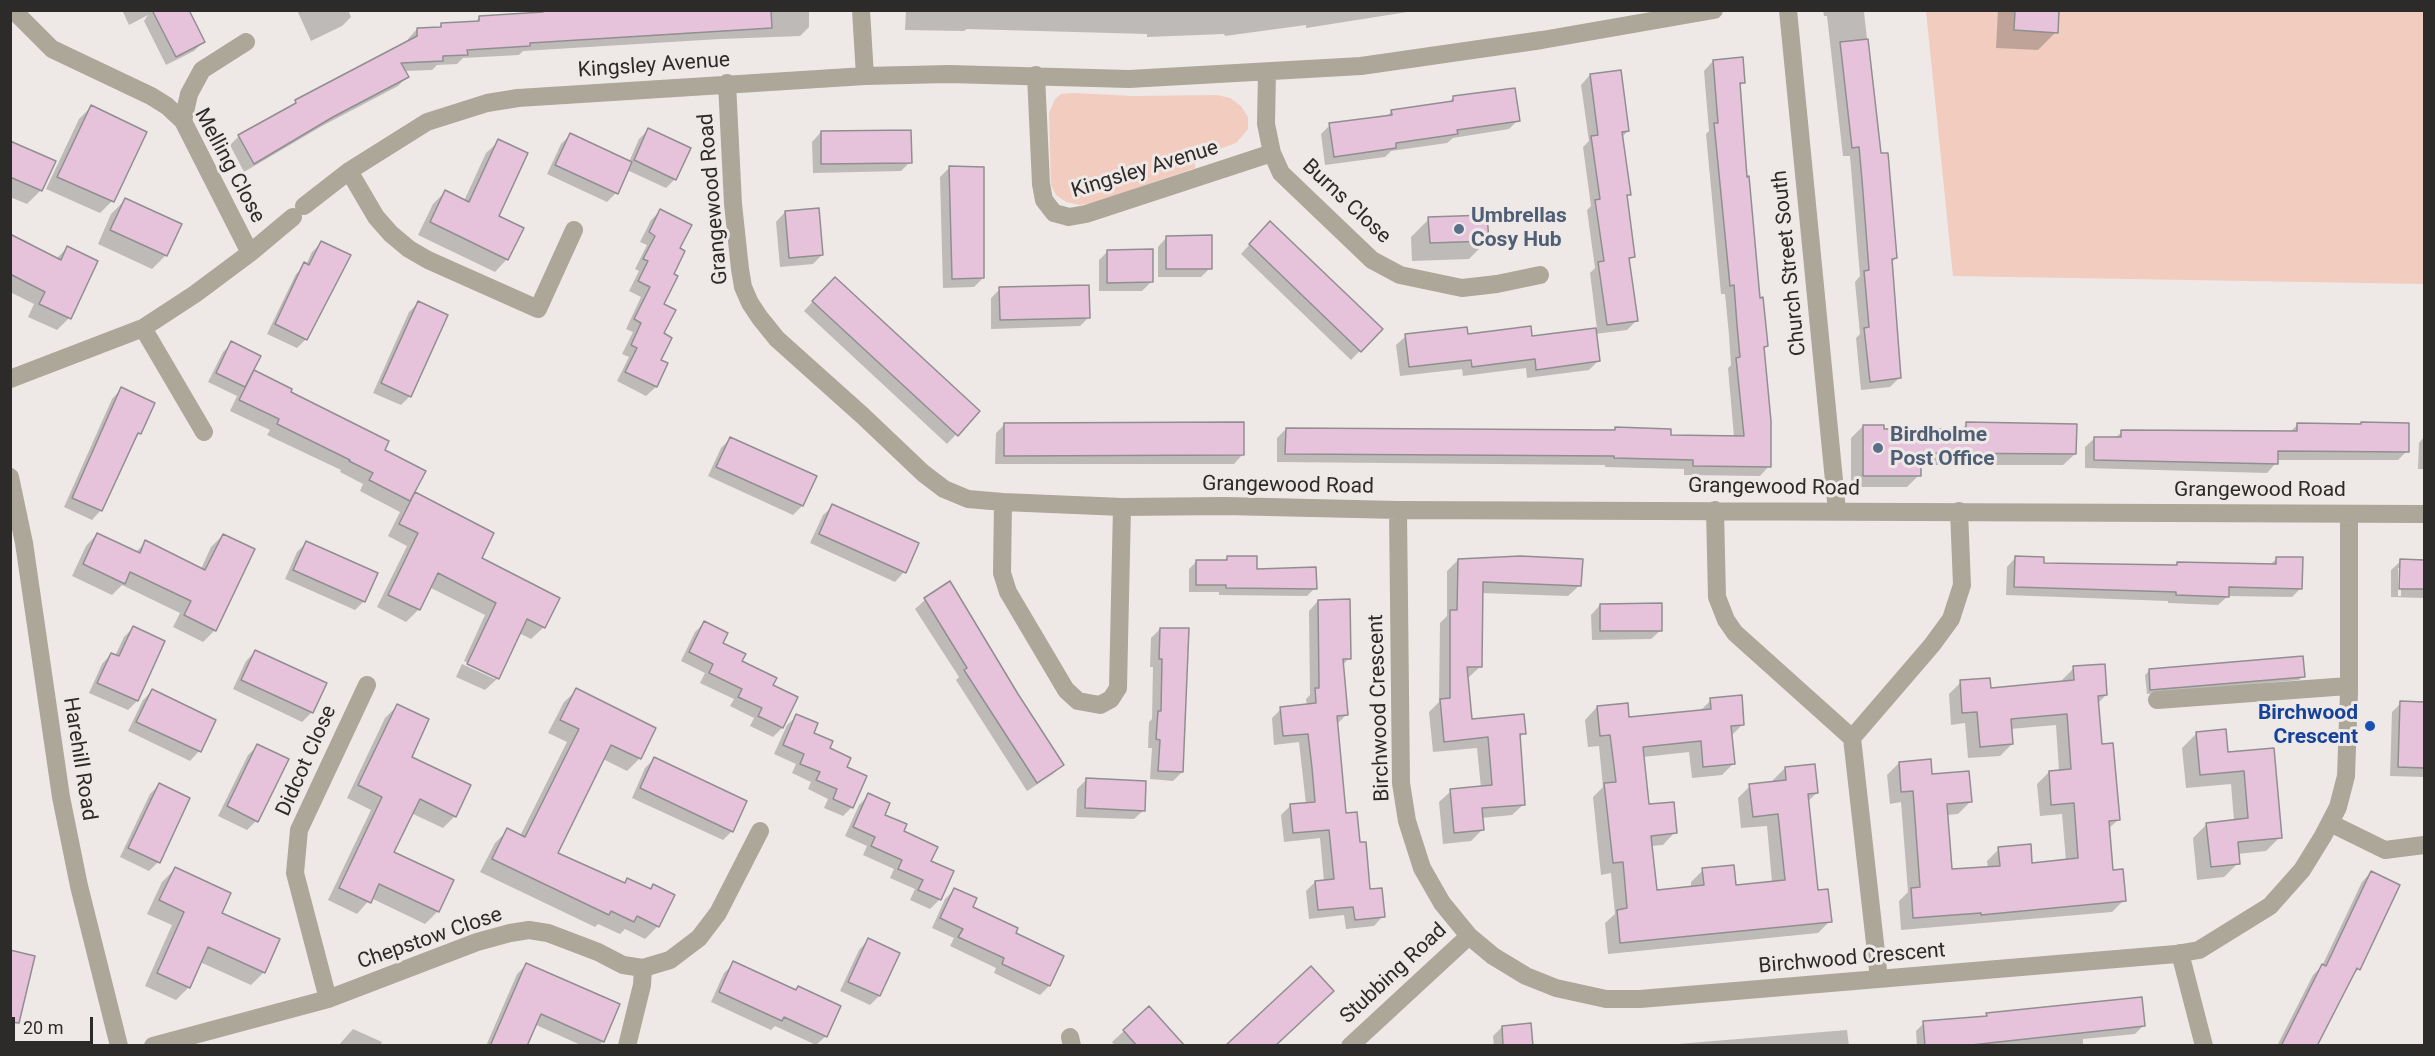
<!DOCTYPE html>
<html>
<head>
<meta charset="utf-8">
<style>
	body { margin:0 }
	#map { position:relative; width:2435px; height:1056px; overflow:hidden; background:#eee9e7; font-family:Roboto,sans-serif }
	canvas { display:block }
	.frame { position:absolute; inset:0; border:12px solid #2d2b2a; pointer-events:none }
	.scale { position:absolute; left:12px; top:1017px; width:81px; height:27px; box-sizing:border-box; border:3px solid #2d2b2a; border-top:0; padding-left:8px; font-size:18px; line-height:21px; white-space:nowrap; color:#2d2b2a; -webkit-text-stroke:4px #eee9e7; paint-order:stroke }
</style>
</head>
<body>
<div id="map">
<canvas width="2435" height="1056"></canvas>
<div class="frame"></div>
<div class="scale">20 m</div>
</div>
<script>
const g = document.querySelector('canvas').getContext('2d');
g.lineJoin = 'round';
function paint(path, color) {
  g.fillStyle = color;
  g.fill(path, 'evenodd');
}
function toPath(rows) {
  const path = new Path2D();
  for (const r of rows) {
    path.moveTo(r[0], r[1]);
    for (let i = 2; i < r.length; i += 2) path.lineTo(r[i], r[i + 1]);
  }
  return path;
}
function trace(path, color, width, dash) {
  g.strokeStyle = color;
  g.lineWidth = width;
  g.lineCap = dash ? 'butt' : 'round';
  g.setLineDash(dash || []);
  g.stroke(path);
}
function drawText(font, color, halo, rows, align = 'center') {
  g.font = font + ' Roboto,sans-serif';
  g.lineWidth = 6;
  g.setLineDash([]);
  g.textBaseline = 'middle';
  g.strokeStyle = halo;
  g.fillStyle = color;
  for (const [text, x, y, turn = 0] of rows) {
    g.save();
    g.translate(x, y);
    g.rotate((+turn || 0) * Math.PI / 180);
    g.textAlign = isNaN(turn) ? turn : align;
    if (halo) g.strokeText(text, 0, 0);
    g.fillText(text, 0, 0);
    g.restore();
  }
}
const green = toPath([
	[1926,11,2424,11,2424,284,1953,276],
	[1074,93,1133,96,1217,95,1230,98,1241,106,1248,117,1248,129,1236,143,1195,158,1195,168,1094,203,1080,205,1066,202,1056,195,1051,185,1049,113,1055,99,1061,94]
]);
const shadow = toPath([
	[122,10,188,10,203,42,194,51,166,65,144,21,148,15,129,25],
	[297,10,348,10,351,17,342,26,311,41],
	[542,10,809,10,809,27,800,36,720,39,523,51,519,55,463,58,457,64,437,65,432,70,404,71,407,77,398,86,322,126,244,172,230,145,239,136,289,108,296,102,408,42,408,39,417,29,438,29,442,24,474,23,479,18,539,14],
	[906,10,1420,10,1306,28,1306,25,1225,36,1224,34,1147,37,1147,34,967,29,964,31,905,30],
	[1823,10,1869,10,1864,12,1880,155,1896,258,1891,263,1899,378,1890,387,1861,390,1856,338,1860,334,1855,282,1860,276,1850,156,1843,156,1827,16,1824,16],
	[1998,10,2057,10,2056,32,2038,50,1996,48],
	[1713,61,1744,82,1739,87,1746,178,1759,299,1767,346,1763,350,1769,466,1760,476,1684,475,1684,469,1605,467,1605,465,1277,462,1277,438,1286,429,1613,432,1615,429,1670,436,1734,437,1728,368,1731,365,1729,335,1725,294,1721,294,1706,134,1709,131,1704,71],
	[1590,75,1628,131,1622,137,1629,194,1626,198,1633,257,1628,261,1637,320,1627,330,1595,334,1598,361,1589,370,1527,378,1526,368,1463,376,1462,369,1400,376,1396,345,1406,336,1531,338,1597,329,1590,273,1595,268,1587,210,1591,206,1583,147,1589,141,1581,85],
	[1453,98,1518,120,1509,129,1453,138,1447,143,1391,151,1385,157,1325,165,1321,134,1330,125,1386,117,1392,111,1448,103],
	[91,107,112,201,100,213,46,189,79,119],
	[648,130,675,179,666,188,627,170,616,193,607,202,547,174,561,144,570,135,629,162,639,139],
	[821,132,910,162,901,171,813,173,812,142],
	[499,141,497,217,507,259,495,272,418,235,433,204,445,192,464,201,486,153],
	[10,142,41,190,27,204,10,197],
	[949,168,983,278,974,287,943,288,940,177],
	[125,200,166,255,152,269,98,244,111,214],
	[660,211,678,249,662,305,659,360,666,364,656,387,646,396,617,381,629,357,622,354,633,332,626,329,641,297,629,291,639,271,635,269,647,245,640,242,651,220],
	[785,212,822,255,813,264,780,267,776,222],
	[1429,219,1487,241,1469,259,1412,261,1411,237],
	[1261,232,1381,329,1351,360,1241,254],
	[1167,237,1210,268,1201,277,1158,277,1158,247],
	[10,242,56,259,67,248,69,318,57,330,28,317,34,304,10,292],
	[321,243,306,339,297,348,267,334,296,274,306,265,312,252],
	[1108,251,1151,282,1142,291,1099,291,1099,260],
	[825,288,978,411,947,444,804,311],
	[1000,289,1089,317,1080,326,991,329,991,298],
	[418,303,410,396,401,405,373,393,409,312],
	[232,343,249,377,254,372,383,450,411,499,415,494,544,627,531,639,519,633,498,678,485,690,456,677,462,664,495,679,495,675,464,661,485,615,429,587,419,609,406,622,377,607,407,546,388,536,400,512,360,491,363,484,340,472,341,470,267,435,270,430,230,411,237,396,208,382,223,352],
	[121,389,153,404,101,510,92,520,64,507,112,399],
	[1005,424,1243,454,1234,464,995,464,996,433],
	[1967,424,2075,454,2063,465,1919,465,1919,475,1907,487,1851,487,1851,438,1863,426,1882,430,1960,430],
	[2297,425,2407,451,2398,460,2276,460,2276,463,2267,473,2085,468,2085,447,2095,438,2115,438,2122,432,2290,432],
	[2424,437,2424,469,2418,469,2419,443],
	[730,439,802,506,793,515,708,476,721,448],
	[833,506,917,544,904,572,895,582,810,543,823,515],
	[97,534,136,552,146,542,201,569,211,547,223,535,215,630,203,642,173,627,180,613,122,585,112,595,72,576,86,546],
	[306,543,364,601,355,610,285,579,297,552],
	[1228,557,1256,570,1315,588,1307,596,1219,595,1219,592,1189,592,1189,569,1197,561,1224,561],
	[2016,557,2043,564,2175,567,2178,564,2270,565,2277,558,2301,588,2292,597,2228,596,2218,605,2168,603,2168,601,2006,595,2007,567],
	[1458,560,1580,585,1568,596,1481,593,1481,666,1469,677,1467,677,1471,720,1524,733,1518,739,1524,804,1512,815,1481,818,1482,830,1471,841,1443,844,1439,802,1451,791,1481,788,1477,748,1433,752,1429,712,1439,702,1440,623,1447,616,1447,571],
	[2401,561,2424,561,2424,598,2391,597,2391,570],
	[2398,568,2401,568,2401,596,2398,596],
	[950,583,1016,694,1063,765,1053,774,1027,791,956,680,959,677,915,609,925,600],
	[1318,601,1349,658,1342,666,1346,715,1337,724,1345,814,1358,844,1369,891,1383,916,1374,926,1346,929,1344,915,1309,919,1306,891,1315,882,1324,881,1320,838,1284,842,1281,815,1290,806,1306,804,1303,778,1299,742,1274,745,1272,718,1281,709,1307,706,1306,699,1310,695,1309,611],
	[1600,605,1661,630,1651,639,1592,640,1591,615],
	[704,623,721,644,771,686,796,698,782,728,773,737,750,726,754,718,730,706,734,699,700,683,705,673,681,661,695,632],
	[133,628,163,641,137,701,128,710,89,693,102,664,111,654,115,656,124,637],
	[1160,629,1182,772,1173,781,1150,779,1152,748,1148,748,1149,722,1152,719,1153,667,1150,667,1151,638],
	[255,652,312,712,302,722,233,689,246,661],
	[2074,668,2106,695,2097,704,2100,746,2118,820,2108,829,2112,871,2124,900,2112,912,1901,930,1899,901,1908,892,1901,802,1890,804,1887,775,1899,763,1931,776,1970,802,1958,814,1946,815,1951,871,1988,868,1987,861,1999,849,2031,864,2066,861,2062,814,2040,816,2037,784,2049,772,2059,771,2056,725,2010,729,2012,744,2000,756,1968,758,1965,723,1951,725,1949,694,1961,682,1990,689,2062,683,2062,680],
	[2150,670,2303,676,2299,680,2147,694,2145,675],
	[577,690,654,728,640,758,627,771,603,759,556,854,623,884,628,880,649,890,653,886,658,926,645,939,625,929,620,934,598,924,595,927,480,872,495,843,508,830,520,836,567,742,548,733,564,702],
	[152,691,214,721,199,751,190,761,128,731,143,700],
	[1711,700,1743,724,1731,736,1734,763,1722,775,1692,778,1689,752,1643,757,1647,806,1675,832,1663,845,1651,846,1655,891,1691,888,1691,882,1703,870,1734,886,1772,882,1767,826,1741,828,1738,798,1750,786,1773,783,1773,780,1785,768,1817,793,1807,802,1816,892,1830,921,1818,933,1608,954,1605,923,1615,914,1611,873,1601,875,1593,797,1603,787,1599,746,1588,747,1585,720,1597,707,1628,719,1700,711],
	[2401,703,2424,704,2424,777,2390,776,2392,712],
	[397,706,410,757,455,816,443,828,411,813,392,853,438,911,425,924,371,898,357,914,328,900,371,810,347,798,385,718],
	[797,716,845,767,852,807,843,816,824,808,828,799,808,789,811,782,792,773,796,764,774,754,787,725],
	[2196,734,2227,753,2272,750,2280,837,2266,851,2237,854,2238,863,2224,877,2197,880,2193,838,2207,824,2234,821,2231,784,2186,788,2182,748],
	[257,746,256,821,247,830,218,816,248,755],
	[654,759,732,831,723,840,632,798,645,768],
	[1086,780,1144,810,1134,819,1076,817,1077,789],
	[159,785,158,862,149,871,120,857,150,794],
	[869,795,883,815,929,862,952,872,939,900,930,909,910,900,915,889,890,878,894,869,863,855,867,846,845,836,859,805],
	[175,869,220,914,264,972,251,985,200,962,189,987,176,1000,145,986,172,925,147,914,162,882],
	[2371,872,2359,969,2350,977,2315,1046,2277,1046,2313,975,2322,966,2362,882],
	[955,889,971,907,1014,934,1062,956,1049,986,1040,995,994,973,996,968,950,946,954,938,932,928,945,899],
	[868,940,898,954,879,996,870,1005,840,991,859,950],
	[734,963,795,992,826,1036,816,1045,775,1026,771,1030,711,1002,724,973],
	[526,965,603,1041,598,1046,583,1046,534,1024,525,1046,486,1046,517,974],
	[1987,1015,2143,1026,2135,1034,2083,1039,2083,1046,1917,1046,1916,1031,1924,1023,1984,1018],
	[1502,1027,1531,1046,1494,1046,1493,1036],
	[353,1029,382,1042,380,1046,338,1046],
	[1847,1030,1849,1046,1677,1046,1678,1044],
	[1124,1031,1183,1046,1115,1046,1112,1042]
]);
const building = toPath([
	[152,10,189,10,205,42,176,57,152,10],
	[543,10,771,10,772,28,530,43,530,46,467,50,468,55,443,56,443,61,401,63,409,77,333,117,254,164,238,135,296,103,295,100,417,36,417,28,441,27,441,23,479,21,479,16,543,12,543,10],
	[2015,10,2059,10,2058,33,2014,30,2015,10],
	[1868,39,1881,153,1888,153,1897,258,1892,259,1901,378,1870,382,1864,328,1869,327,1864,271,1869,270,1862,180,1859,147,1852,148,1840,42,1868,39],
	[1743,57,1745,83,1740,83,1747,177,1749,176,1760,298,1763,297,1768,346,1764,347,1771,421,1771,467,1693,466,1693,460,1614,458,1614,456,1285,454,1286,428,1615,430,1615,427,1671,429,1671,435,1744,436,1736,358,1740,357,1737,325,1734,285,1730,286,1714,123,1718,123,1713,60,1743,57],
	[1621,70,1629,131,1622,132,1631,195,1627,195,1635,257,1629,258,1638,321,1607,325,1598,262,1604,261,1595,200,1600,199,1591,136,1598,135,1590,74,1621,70],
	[1515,88,1520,121,1457,130,1458,134,1396,143,1396,148,1334,157,1329,123,1392,115,1391,110,1453,101,1453,96,1515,88],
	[91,105,147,132,114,202,57,177,91,105],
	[648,128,691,148,676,180,634,160,648,128],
	[911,130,912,163,821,164,821,131,911,130],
	[570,133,632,162,618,194,555,165,570,133],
	[498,139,528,153,499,216,524,228,508,260,430,222,445,190,469,202,498,139],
	[10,141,56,161,42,191,10,177,10,141],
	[949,166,984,167,984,278,952,279,949,166],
	[125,198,182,224,167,256,110,230,125,198],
	[819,208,823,255,789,258,785,211,819,208],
	[660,209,692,225,680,248,685,251,674,274,678,276,664,304,676,310,664,333,672,338,661,360,668,363,657,387,625,372,637,348,631,345,641,323,634,319,650,287,638,281,648,261,643,259,655,236,649,232,660,209],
	[1487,215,1489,241,1430,243,1428,217,1487,215],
	[1270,221,1383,329,1361,352,1249,244,1270,221],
	[10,234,61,260,67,246,98,261,71,319,39,304,45,292,10,274,10,234],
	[1212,235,1212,269,1166,269,1166,236,1212,235],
	[321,241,351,255,307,340,275,324,304,262,309,265,321,241],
	[1153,249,1153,282,1107,283,1107,250,1153,249],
	[835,277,980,411,958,436,812,301,835,277],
	[1089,285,1090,318,1000,320,999,287,1089,285],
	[418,301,448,315,411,397,381,383,418,301],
	[1531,326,1532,336,1596,328,1600,361,1536,370,1535,359,1472,367,1471,360,1409,367,1405,334,1467,327,1468,334,1531,326],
	[231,341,261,356,245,387,216,373,231,341],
	[254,370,292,389,291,392,389,441,385,450,426,471,410,501,369,480,373,473,349,461,350,460,277,424,279,419,239,400,254,370],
	[121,387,155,403,141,434,138,433,102,511,72,498,121,387],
	[1244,422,1244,455,1004,456,1004,423,1244,422],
	[1966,422,2077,424,2076,454,1921,453,1921,476,1863,476,1863,425,1884,425,1884,429,1966,429,1966,422],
	[2361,422,2409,423,2409,452,2278,451,2278,464,2094,460,2094,437,2121,437,2121,430,2297,431,2297,423,2361,424,2361,422],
	[730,437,817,476,803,506,716,467,730,437],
	[415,492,494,533,482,558,560,598,545,628,527,619,499,679,467,664,496,603,438,573,420,610,388,595,418,533,399,524,415,492],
	[832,504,919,543,906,573,819,534,832,504],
	[97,533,140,553,145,540,205,570,223,534,255,549,216,631,184,615,191,601,130,572,125,584,83,564,97,533],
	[306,541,378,573,365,602,293,570,306,541],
	[1227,556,1257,556,1257,569,1316,567,1317,589,1226,588,1226,585,1196,585,1196,560,1227,560,1227,556],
	[1520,556,1583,559,1581,586,1483,582,1482,667,1467,667,1472,719,1524,714,1526,734,1520,734,1525,805,1482,808,1484,830,1454,833,1450,789,1492,785,1488,737,1444,742,1440,699,1450,698,1450,610,1457,610,1458,559,1520,556],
	[2015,556,2044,557,2044,563,2177,565,2177,562,2276,564,2276,557,2303,557,2302,589,2229,587,2229,597,2176,595,2176,592,2014,587,2015,556],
	[2400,559,2424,560,2424,589,2399,589,2400,559],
	[950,581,1018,694,1064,765,1037,783,964,670,967,668,924,598,950,581],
	[1350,599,1351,659,1343,659,1348,715,1337,716,1346,813,1357,812,1360,842,1366,842,1370,889,1382,888,1385,917,1355,920,1353,907,1318,910,1315,881,1334,879,1329,830,1293,833,1290,804,1315,802,1312,768,1308,734,1283,736,1280,707,1316,703,1315,688,1319,688,1318,600,1350,599],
	[1662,603,1662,631,1600,631,1600,604,1662,603],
	[704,621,728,633,723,643,746,654,742,661,777,678,773,685,798,697,783,728,758,716,762,708,738,697,742,689,709,673,713,664,689,652,704,621],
	[133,626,165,641,138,701,97,683,111,653,119,656,133,626],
	[1160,628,1189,628,1183,772,1158,771,1160,740,1156,739,1158,711,1161,711,1162,659,1159,659,1160,628],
	[255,650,327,683,313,713,241,680,255,650],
	[2303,656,2305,677,2150,690,2149,669,2303,656],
	[2105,664,2107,695,2098,696,2102,744,2113,743,2120,820,2109,821,2113,870,2123,869,2126,901,1981,915,1981,913,1913,918,1911,888,1920,887,1913,791,1901,792,1899,762,1931,759,1932,774,1969,771,1972,802,1947,804,1952,869,2000,866,1998,847,2031,844,2032,863,2078,858,2074,803,2051,805,2049,771,2071,769,2067,714,2011,719,2013,744,1980,747,1977,712,1962,713,1960,680,1990,678,1991,688,2074,680,2073,666,2105,664],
	[576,688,656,728,641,759,611,745,558,853,625,883,627,878,651,889,653,884,675,895,659,927,637,916,634,922,611,911,609,915,492,859,507,828,525,837,579,729,560,720,576,688],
	[152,689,216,720,201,752,136,722,152,689],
	[1742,695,1744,725,1731,726,1735,764,1703,767,1701,741,1643,747,1649,804,1674,802,1677,833,1651,836,1657,890,1704,885,1702,868,1734,865,1736,885,1785,880,1778,814,1753,817,1749,784,1786,780,1785,767,1815,764,1818,793,1808,794,1818,890,1828,889,1832,922,1620,943,1617,910,1627,908,1623,862,1613,863,1604,783,1616,782,1610,735,1600,736,1597,706,1628,703,1629,717,1711,709,1710,698,1742,695],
	[2400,701,2424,702,2424,768,2398,767,2400,701],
	[397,704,429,719,412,757,471,785,456,817,420,799,394,852,454,880,439,912,379,884,371,903,339,888,382,797,358,785,397,704],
	[796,714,818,723,814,733,833,741,830,748,851,758,847,767,867,776,853,808,833,799,837,789,816,780,820,772,800,764,804,754,783,745,796,714],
	[2226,729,2228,752,2274,748,2282,838,2238,842,2240,864,2211,867,2206,823,2248,818,2244,771,2200,775,2196,732,2226,729],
	[257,744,289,759,258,822,227,806,257,744],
	[654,757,747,801,733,832,640,788,654,757],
	[1086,778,1146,781,1145,811,1085,808,1086,778],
	[159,783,190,798,160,863,128,848,159,783],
	[868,793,890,803,885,815,907,824,904,831,938,847,931,861,954,871,941,900,918,890,923,880,898,869,902,860,871,846,875,837,853,827,868,793],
	[175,867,231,893,222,913,280,939,265,973,208,947,190,988,157,973,184,912,159,900,175,867],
	[2371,871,2400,885,2360,970,2357,968,2317,1046,2281,1046,2322,964,2326,966,2371,871],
	[954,888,977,898,973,907,1018,928,1016,933,1064,956,1050,986,1002,964,1004,958,958,937,963,929,940,918,954,888],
	[868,938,900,953,880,996,848,982,868,938],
	[10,950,35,956,19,1023,10,1022,10,950],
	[733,961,796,990,798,986,841,1006,827,1037,784,1017,782,1021,719,992,733,961],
	[526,963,620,1004,604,1042,541,1014,527,1046,490,1046,526,963],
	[1311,966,1334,991,1275,1046,1225,1046,1311,966],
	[2142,997,2145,1026,1962,1046,1925,1046,1923,1021,1987,1016,1986,1013,2142,997],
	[1149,1006,1185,1046,1137,1046,1123,1030,1149,1006],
	[1531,1023,1533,1046,1503,1046,1502,1026,1531,1023]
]);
const minor = toPath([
	[13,10,52,49,151,96,167,106,183,121,250,253],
	[861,10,865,76],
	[1788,10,1837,511],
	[1267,73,1266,124,1272,153,1281,173,1372,260,1400,275,1462,288,1497,284,1540,275],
	[1036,75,1041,184,1044,200,1054,213,1069,217,1086,214,1272,153],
	[727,83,733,204,740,269,743,287,750,303,760,318,777,339,863,416,923,473,944,489,968,499,1003,502,1122,507,1225,506,1398,510,2424,514],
	[183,121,189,94,202,70,246,42],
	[349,171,376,217,391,234,409,249,428,260,538,309,574,230],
	[304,206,349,171,427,122,487,103,518,98,865,76,949,74,1129,79,1361,66,1542,40,1714,10],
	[143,328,204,432],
	[10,379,143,328,195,294,250,253,293,217],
	[10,477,24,543,61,797,79,886,119,1046],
	[1003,502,1002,573,1008,592,1066,690,1078,701,1100,705,1111,699,1118,688,1122,507],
	[1398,510,1401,783,1407,821,1422,868,1442,903,1469,936,1493,956,1526,976,1556,988,1606,999,1640,999,2176,954,2199,950,2270,906,2302,870,2323,836,2338,807,2346,776,2349,692,2349,514],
	[1715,510,1717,597,1726,620,1735,633,1852,738,1879,979],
	[2157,700,2348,686],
	[1852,738,1932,645,1951,619,1962,585,1959,511],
	[2330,823,2385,850,2424,845],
	[2180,953,2204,1046],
	[328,999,295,873,299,830,367,685],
	[1070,1037,1072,1046],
	[153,1046,328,999,477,942,510,933,529,930,548,933,598,952,623,965,643,968,670,960,699,938,718,913,760,831],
	[627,1046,642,985,643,968],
	[1350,1046,1469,936]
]);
const markers = [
	[1459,229,6,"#5c6f8a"],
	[1878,448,6,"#5c6f8a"],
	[2370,726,6,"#1a4fb4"]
];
const streetNames = [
	["Kingsley Avenue",654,66,-4],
	["Melling Close",229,166,62],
	["Kingsley Avenue",1145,170,-17],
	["Grangewood Road",714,199,-95],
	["Burns Close",1346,202,43],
	["Church Street South",1790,263,-96],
	["Grangewood Road",1288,486,1],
	["Grangewood Road",1774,488,1],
	["Grangewood Road",2260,491],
	["Birchwood Crescent",1380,708,-92],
	["Harehill Road",79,759,81],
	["Didcot Close",307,761,-66],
	["Chepstow Close",430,939,-19],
	["Birchwood Crescent",1852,959,-5],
	["Stubbing Road",1394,974,-43]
];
const serviceNames = [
	["Umbrellas",1471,217],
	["Cosy Hub",1471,241],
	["Birdholme",1890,436],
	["Post Office",1890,460]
];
const transitNames = [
	["Birchwood",2358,714],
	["Crescent",2358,738]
];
paint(green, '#f1ccbf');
paint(shadow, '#0003');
paint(building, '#e6c3da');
trace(building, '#918e90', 1.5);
trace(minor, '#aca798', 18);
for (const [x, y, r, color] of markers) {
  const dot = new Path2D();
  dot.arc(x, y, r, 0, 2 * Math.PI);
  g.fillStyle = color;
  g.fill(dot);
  trace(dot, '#eee9e7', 2);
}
drawText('21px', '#2d2b2a', '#eee9e7', streetNames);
drawText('bold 21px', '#4e5e75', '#eee9e7', serviceNames, 'left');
drawText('bold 21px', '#164399', '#eee9e7', transitNames, 'right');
</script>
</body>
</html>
